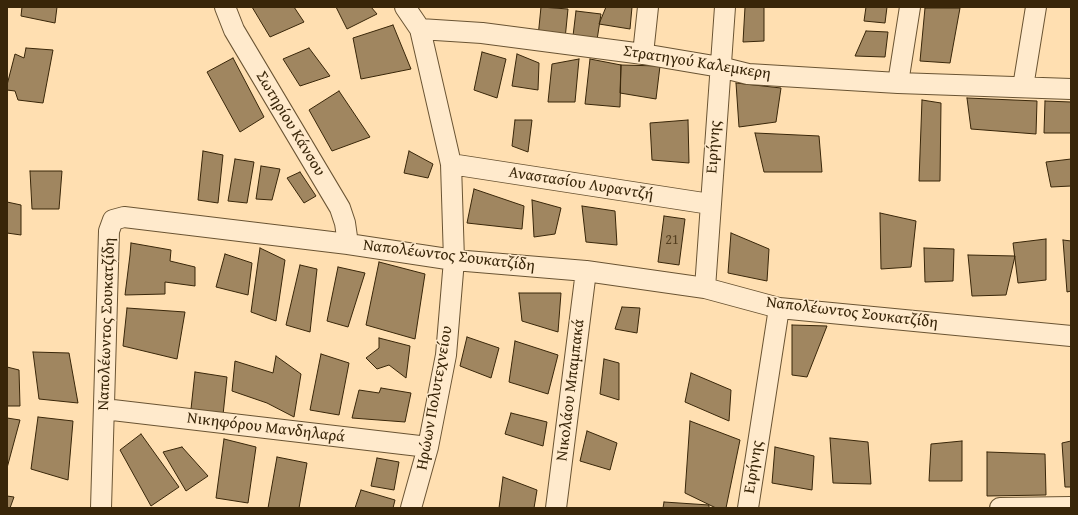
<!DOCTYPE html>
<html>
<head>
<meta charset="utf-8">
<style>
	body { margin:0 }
	#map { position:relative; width:1078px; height:515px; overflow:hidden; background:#ffdfb1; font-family:"Gentium Book Plus",serif }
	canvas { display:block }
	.frame { position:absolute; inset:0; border:8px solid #392609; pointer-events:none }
</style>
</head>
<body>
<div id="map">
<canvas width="1078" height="515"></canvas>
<div class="frame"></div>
</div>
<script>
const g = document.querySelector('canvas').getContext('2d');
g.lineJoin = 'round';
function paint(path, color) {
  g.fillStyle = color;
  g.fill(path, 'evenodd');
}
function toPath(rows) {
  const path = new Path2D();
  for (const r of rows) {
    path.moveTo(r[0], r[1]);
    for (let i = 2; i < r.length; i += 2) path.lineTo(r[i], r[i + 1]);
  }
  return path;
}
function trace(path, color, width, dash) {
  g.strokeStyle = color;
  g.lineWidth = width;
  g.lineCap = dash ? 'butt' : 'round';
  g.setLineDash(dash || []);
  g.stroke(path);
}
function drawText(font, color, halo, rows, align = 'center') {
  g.font = font + ' "Gentium Book Plus",serif';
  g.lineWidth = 3;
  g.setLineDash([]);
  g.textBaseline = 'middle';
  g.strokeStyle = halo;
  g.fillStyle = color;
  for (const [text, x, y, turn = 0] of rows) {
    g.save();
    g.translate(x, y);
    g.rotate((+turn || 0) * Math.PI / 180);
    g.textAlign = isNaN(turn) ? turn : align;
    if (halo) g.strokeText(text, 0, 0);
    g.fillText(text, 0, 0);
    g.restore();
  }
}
const building = toPath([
	[22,7,57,7,55,23,21,16,22,7],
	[252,7,294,7,304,22,270,37,252,7],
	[336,7,371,7,377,14,347,29,336,7],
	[541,7,568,9,565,39,538,37,541,7],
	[606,7,632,7,630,29,599,24,606,7],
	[745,7,764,7,764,41,743,42,745,7],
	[866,7,887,7,885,23,864,21,866,7],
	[925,8,960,8,950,63,920,61,925,8],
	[576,11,601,14,597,40,573,36,576,11],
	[393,25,411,69,361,79,353,38,393,25],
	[866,31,888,32,885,57,855,56,866,31],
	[26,48,53,50,43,103,18,100,15,91,7,90,7,85,15,54,24,58,26,48],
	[309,48,330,76,300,86,283,59,309,48],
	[482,52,506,59,497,98,474,90,482,52],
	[517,54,539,63,538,90,512,86,517,54],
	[233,58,264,117,240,132,207,72,233,58],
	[579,59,575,102,548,102,552,64,579,59],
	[590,59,621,65,620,107,585,104,590,59],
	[621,65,660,66,656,99,620,93,621,65],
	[736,83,781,88,776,122,739,127,736,83],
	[339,91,370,137,332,151,309,110,339,91],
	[967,98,1037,101,1036,134,971,129,967,98],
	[922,100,941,103,940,181,919,181,922,100],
	[1045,101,1071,102,1071,133,1044,133,1045,101],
	[515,120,532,120,528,152,512,146,515,120],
	[688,120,689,163,652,160,650,123,688,120],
	[755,133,819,136,822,172,764,172,755,133],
	[203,151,223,155,218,203,198,200,203,151],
	[409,151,433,164,428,178,404,173,409,151],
	[235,159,254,162,247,203,228,201,235,159],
	[1071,159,1071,186,1051,187,1046,162,1071,159],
	[261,166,280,169,272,200,256,199,261,166],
	[30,171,62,171,59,209,32,209,30,171],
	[300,172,316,196,304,203,287,178,300,172],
	[474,189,524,206,522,229,467,223,474,189],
	[532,200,561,208,555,234,534,237,532,200],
	[7,202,21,205,21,235,7,233,7,202],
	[582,206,615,211,617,245,586,242,582,206],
	[880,213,916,221,911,267,881,269,880,213],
	[664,216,685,219,679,265,658,262,664,216],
	[731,233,769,249,767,281,728,273,731,233],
	[1046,239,1046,280,1018,283,1013,243,1046,239],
	[1063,240,1071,241,1071,291,1067,292,1063,240],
	[131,243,171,250,170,261,195,267,195,286,165,282,165,294,125,295,130,255,131,243],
	[260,248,285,260,276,321,251,312,260,248],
	[924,248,954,249,953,281,925,282,924,248],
	[225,254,252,263,248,295,216,287,225,254],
	[968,255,1015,256,1006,295,972,296,968,255],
	[379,262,425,274,415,339,366,325,379,262],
	[300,265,317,269,310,332,286,325,300,265],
	[338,267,365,273,348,327,327,321,338,267],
	[519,293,561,293,558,332,522,321,519,293],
	[622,307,640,308,637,333,615,329,622,307],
	[127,308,185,312,177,359,123,346,127,308],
	[792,325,827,326,807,377,792,375,792,325],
	[467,337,499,348,491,378,460,366,467,337],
	[379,338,410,346,406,378,389,365,377,369,366,358,379,348,379,338],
	[515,341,558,355,548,394,509,382,515,341],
	[33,352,69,353,78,403,39,399,33,352],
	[321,354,349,363,339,415,310,410,321,354],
	[276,356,301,374,294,417,267,403,232,391,235,361,273,373,276,356],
	[604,359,619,363,619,400,600,394,604,359],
	[7,367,19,370,20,406,7,406,7,367],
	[195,372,227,377,223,415,191,409,195,372],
	[691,373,731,390,729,421,685,402,691,373],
	[381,388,411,393,405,422,352,418,359,390,379,393,381,388],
	[511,413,547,422,543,446,505,434,511,413],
	[38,417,73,421,68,480,31,469,38,417],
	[7,418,20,420,7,468,7,418],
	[690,421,740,440,726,508,716,508,685,493,690,421],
	[587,431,617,443,610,470,580,461,587,431],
	[141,434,179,487,151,506,120,450,141,434],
	[830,438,868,442,871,484,833,483,830,438],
	[224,439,256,447,248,503,216,498,224,439],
	[962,441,962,481,929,481,931,444,962,441],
	[1071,441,1071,487,1065,487,1062,443,1071,441],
	[182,447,208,476,186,491,163,452,182,447],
	[775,447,814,456,812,490,772,483,775,447],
	[987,452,1045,454,1046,495,987,496,987,452],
	[277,457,307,463,299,508,268,508,277,457],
	[377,458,399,462,394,490,371,486,377,458],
	[503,477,537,490,534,508,499,508,503,477],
	[361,490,395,500,393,508,355,508,361,490],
	[7,496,14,497,10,508,7,508,7,496],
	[664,502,709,505,709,508,663,508,664,502]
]);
const minor = toPath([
	[225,7,234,30,340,208,345,223,348,244],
	[405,7,420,29,451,164,454,260,446,355,428,447,411,508],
	[420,29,482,33,643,54,720,67,748,74,898,83,1071,89],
	[643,54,648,7],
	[898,83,910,7],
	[1023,87,1036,7],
	[451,164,710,204],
	[705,288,725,7],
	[104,409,428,447],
	[101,508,109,231,113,220,124,217,348,244,454,260,586,271,705,288,779,308,1071,336],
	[556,508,586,271],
	[748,508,779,308],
	[1000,508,1071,507]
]);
const numberNames = [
	["21",672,240]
];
const streetNames = [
	["Στρατηγού Καλεμκερη",697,63,9],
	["Σωτηρίου Κάνσου",290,124,59],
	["Ειρήνης",714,147,-86],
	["Αναστασίου Λυραντζή",581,184,9],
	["Ναπολέωντος Σουκατζίδη",449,256,7],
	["Ναπολέωντος Σουκατζίδη",852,313,7],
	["Ναπολέωντος Σουκατζίδη",107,324,-88],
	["Νικολάου Μπαμπακά",571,390,-83],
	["Ηρώων Πολυτεχνείου",435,398,-80],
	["Νικηφόρου Μανδηλαρά",266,428,7],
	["Ειρήνης",754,467,-81]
];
paint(building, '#a08660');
trace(building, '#392609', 1);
trace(minor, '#6a5433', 22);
trace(minor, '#ffeacc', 20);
drawText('14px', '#533e1f', null, numberNames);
drawText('16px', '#392609', '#ffeacc', streetNames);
</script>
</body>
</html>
